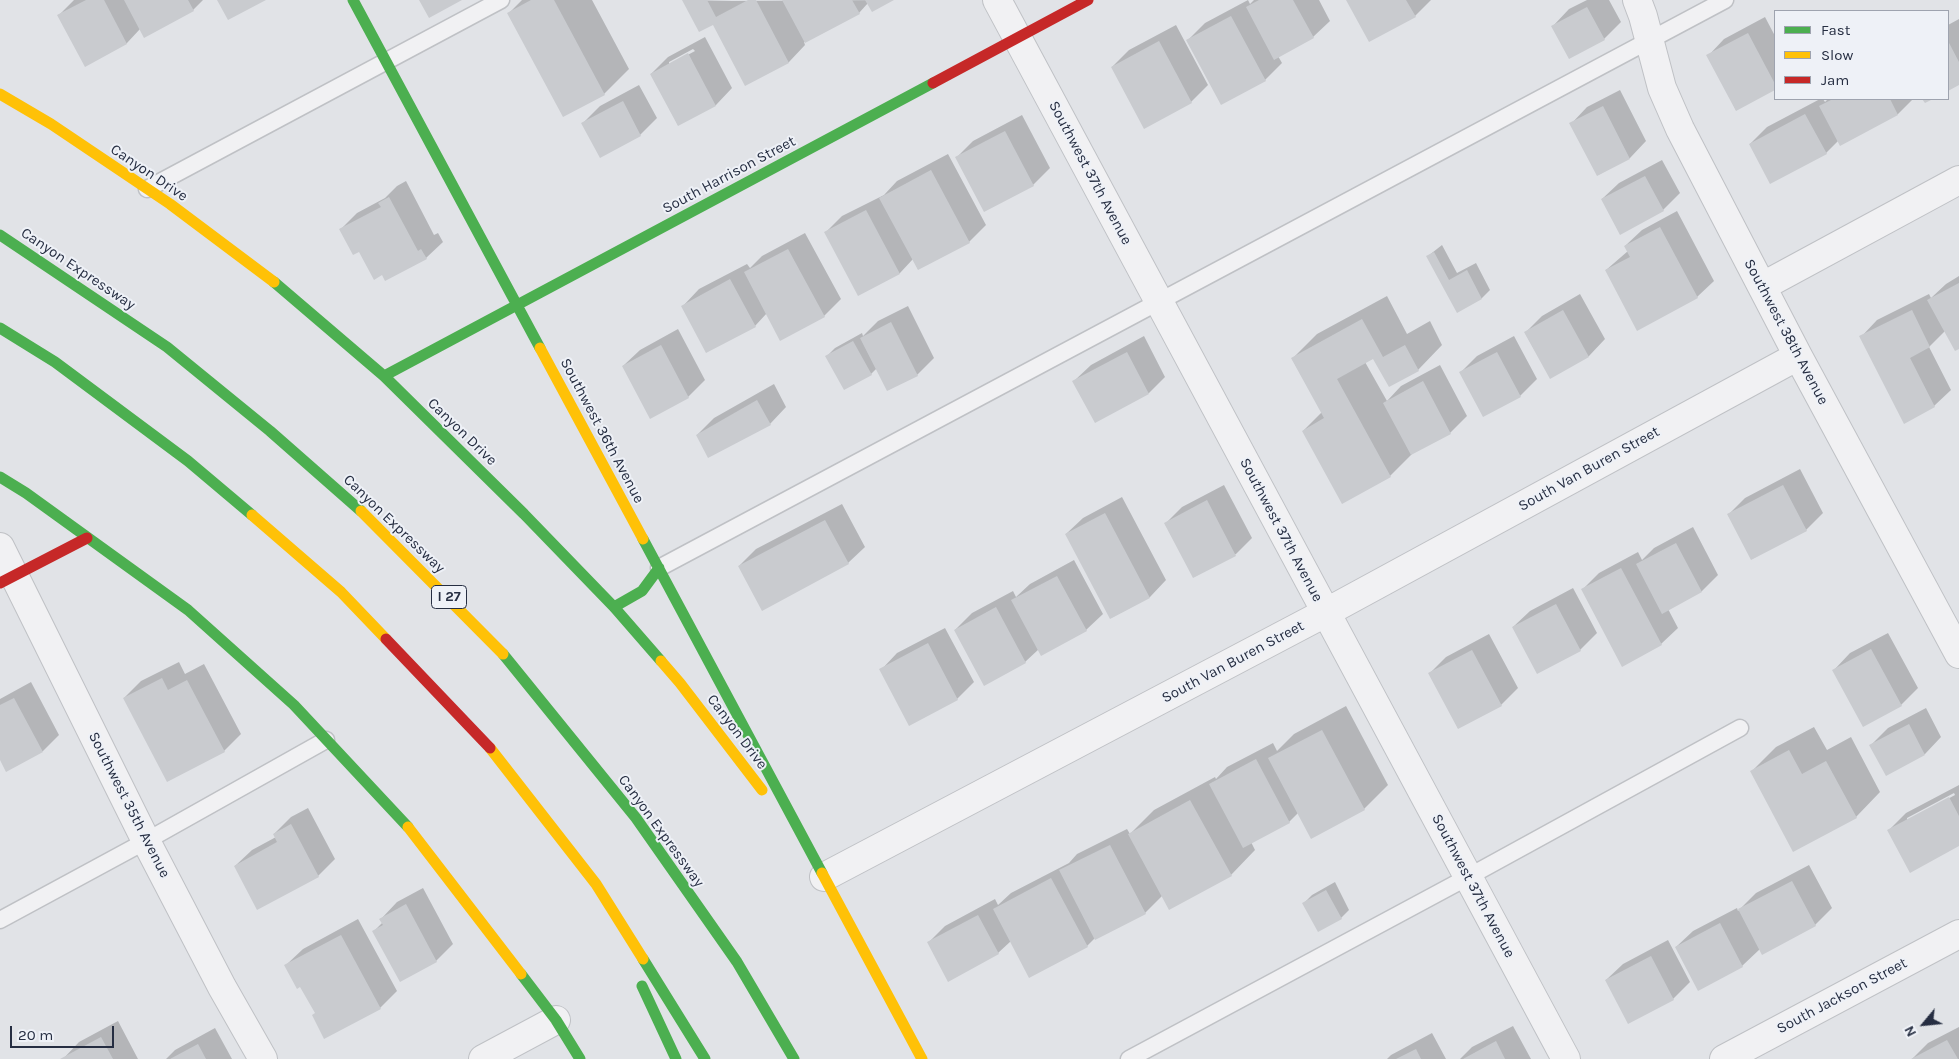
<!DOCTYPE html>
<html>
<head>
<meta charset="utf-8">
<style>
	body { margin:0 }
	#map { position:relative; width:1959px; height:1059px; overflow:hidden; background:#e1e3e7; font-family:Karla,sans-serif }
	canvas { display:block }
	.legend { position:absolute; left:1774px; top:10px; width:175px; height:90px; box-sizing:border-box; background:#eef1f7; border:1px solid #9ea3af; margin:0; padding:6px 9px; list-style:none; font-size:15px; color:#262e42 }
	.legend li { display:flex; align-items:center; gap:10px; height:25px }
	.legend b { width:25px; border:1px solid #9ea3af }
	.north { position:absolute; left:1899px; top:999px; width:50px; height:50px; -webkit-text-stroke:4px #eef1f7; paint-order:stroke; rotate:242deg; font-size:14px; font-weight:700; line-height:20px; text-align:center; color:#262e42 }
	.north::after { content:''; display:block; margin:auto; width:18px; height:22px; background:#262e42; clip-path:polygon(50% 0,100% 100%,50% 72%,0 100%) }
	.scale { position:absolute; left:10px; top:1026px; width:104px; height:22px; box-sizing:border-box; border:2px solid #262e42; border-top:0; padding-left:6px; font-size:15px; line-height:18px; white-space:nowrap; color:#262e42; -webkit-text-stroke:4px #eef1f7; paint-order:stroke }
</style>
</head>
<body>
<div id="map">
<canvas width="1959" height="1059"></canvas>
<ul class="legend">
<li><b style="height:6px;background:#4caf50"></b>Fast</li>
<li><b style="height:6px;background:#ffc107"></b>Slow</li>
<li><b style="height:6px;background:#c62828"></b>Jam</li>
</ul>
<div class="north">N</div>
<div class="scale">20 m</div>
</div>
<script>
const g = document.querySelector('canvas').getContext('2d');
g.lineJoin = 'round';
function paint(path, color) {
  g.fillStyle = color;
  g.fill(path, 'evenodd');
}
function toPath(rows) {
  const path = new Path2D();
  for (const r of rows) {
    path.moveTo(r[0], r[1]);
    for (let i = 2; i < r.length; i += 2) path.lineTo(r[i], r[i + 1]);
  }
  return path;
}
function trace(path, color, width, dash) {
  g.strokeStyle = color;
  g.lineWidth = width;
  g.lineCap = dash ? 'butt' : 'round';
  g.setLineDash(dash || []);
  g.stroke(path);
}
function drawText(font, color, halo, rows, align = 'center') {
  g.font = font + ' Karla,sans-serif';
  g.lineWidth = 4;
  g.setLineDash([]);
  g.textBaseline = 'middle';
  g.strokeStyle = halo;
  g.fillStyle = color;
  for (const [text, x, y, turn = 0] of rows) {
    g.save();
    g.translate(x, y);
    g.rotate((+turn || 0) * Math.PI / 180);
    g.textAlign = isNaN(turn) ? turn : align;
    if (halo) g.strokeText(text, 0, 0);
    g.fillText(text, 0, 0);
    g.restore();
  }
}
const shadow = toPath([
	[74,0,203,0,193,10,140,29,127,43,85,65,59,15],
	[522,0,592,0,629,69,604,94,509,13],
	[683,0,733,1,891,0,868,3,859,13,804,42,805,45,789,62,746,84,713,23],
	[1248,0,1250,4,1254,0,1319,0,1330,21,1313,37,1278,56,1282,63,1265,80,1188,40,1205,23],
	[1348,0,1431,0,1415,16],
	[1587,0,1609,0,1621,22,1604,39,1553,26,1569,9],
	[1765,17,1775,36,1775,89,1736,110,1708,56,1724,39],
	[1959,19,1959,84,1948,89,1948,25],
	[1176,25,1208,85,1191,102,1112,67,1129,50],
	[705,37,732,88,716,105,678,125,651,74,668,57],
	[693,49,695,51,669,65,669,62],
	[639,85,657,118,640,135,583,123,600,106],
	[1620,90,1646,141,1630,158,1598,175,1571,124,1587,107],
	[1820,99,1823,99,1825,102,1828,99,1913,99,1898,114,1839,140,1826,153,1750,144,1767,127],
	[1022,115,1050,168,1033,185,956,158,973,141],
	[948,154,986,225,969,242,918,269,913,259,900,273,859,294,826,232,842,216,884,195,897,181],
	[1662,160,1680,193,1663,210,1602,199,1619,183],
	[406,181,434,235,438,233,443,242,426,258,360,250,340,230,357,213,385,198,397,186],
	[1677,211,1714,281,1697,297,1606,270,1628,251,1625,246,1642,230],
	[805,233,841,299,824,316,767,313,755,326,683,306,699,289,747,264,750,268,762,256],
	[1442,245,1457,273,1476,263,1490,290,1482,298,1457,311,1428,256],
	[1959,276,1959,348,1945,331,1929,347,1951,390,1934,406,1861,337,1877,320,1929,294,1931,298,1946,284],
	[1580,294,1605,339,1589,356,1550,377,1525,333,1542,316],
	[1387,296,1407,334,1430,321,1442,345,1418,370,1374,358,1365,362,1387,401,1401,386,1440,365,1467,416,1450,433,1413,453,1390,476,1303,431,1322,412,1292,359,1317,334],
	[908,306,934,358,917,375,888,390,877,368,871,374,827,356,835,348,862,333,863,336,878,321],
	[678,329,705,380,688,397,623,366,640,350],
	[1144,336,1165,377,1149,393,1074,381,1091,365],
	[1514,336,1537,379,1520,396,1484,415,1461,372,1477,356],
	[774,384,786,407,770,424,697,435,714,418],
	[1800,469,1823,513,1806,530,1752,559,1728,515,1745,498],
	[1224,485,1252,538,1236,554,1194,577,1165,524,1182,507],
	[1122,497,1166,580,1150,597,1111,618,1066,534,1083,518],
	[842,504,865,547,848,563,739,566,756,549],
	[1693,527,1718,575,1702,591,1668,609,1678,628,1661,644,1582,590,1599,573,1638,552,1642,560,1654,548],
	[1074,560,1103,614,1086,630,1039,649,1025,662,955,630,972,613,1013,591,1016,597,1030,584],
	[1573,588,1597,633,1580,650,1513,627,1530,611],
	[945,628,974,682,957,699,881,670,897,653],
	[1888,633,1918,688,1901,705,1834,670,1850,653],
	[1489,634,1518,688,1501,705,1458,728,1430,673,1446,657],
	[179,662,185,674,204,664,241,734,224,751,167,780,124,698,141,681],
	[31,682,59,735,43,751,0,758,0,699],
	[1346,706,1388,785,1364,809,1299,812,1289,822,1251,842,1255,850,1231,875,1163,895,1145,913,1095,938,1087,946,1011,941,998,953,928,943,945,926,995,899,998,905,1011,893,1069,863,1077,854,1127,829,1130,834,1154,810,1215,777,1216,779,1227,767,1273,743,1277,751,1294,734],
	[1926,708,1941,737,1925,754,1871,745,1888,728],
	[1814,727,1827,750,1851,737,1880,792,1856,817,1752,771,1776,747],
	[1959,785,1959,845,1889,830,1906,813],
	[1954,793,1955,795,1907,821,1907,818],
	[308,808,335,859,318,876,235,866,252,850,276,837,274,834,291,817],
	[1809,865,1832,908,1815,925,1760,949,1742,966,1676,947,1693,931,1737,908,1738,911,1756,893],
	[1335,882,1349,910,1341,918,1304,903,1312,895],
	[423,888,453,944,436,961,400,980,374,931,383,922,381,919,397,902],
	[358,919,397,991,380,1008,316,1013,301,985,286,965,303,949],
	[1668,940,1690,982,1673,999,1629,1022,1606,980,1623,964],
	[118,1021,138,1059,63,1059,79,1042],
	[1513,1026,1531,1059,1460,1059,1472,1047],
	[1959,1027,1959,1059,1912,1059,1928,1043],
	[215,1028,232,1059,166,1059,175,1050],
	[1432,1033,1446,1059,1387,1059,1391,1055]
]);
const building = toPath([
	[86,0,104,0,127,44,85,67,57,15],
	[124,0,188,0,194,11,144,38],
	[217,0,266,0,228,20],
	[419,0,462,0,429,18],
	[531,0,554,0,605,95,563,117,507,13],
	[682,0,707,0,716,17,748,0,756,0,789,63,745,86,713,25,699,32],
	[782,0,852,0,860,14,805,43],
	[865,0,894,0,872,12],
	[1259,0,1293,0,1314,38,1274,60,1246,7],
	[1346,0,1406,0,1416,17,1369,42],
	[1587,7,1605,40,1569,59,1551,26],
	[1231,16,1266,81,1221,105,1186,40],
	[1748,33,1775,84,1775,90,1736,111,1706,55],
	[1159,41,1192,103,1144,129,1111,67],
	[1948,41,1959,62,1959,85,1948,91],
	[688,53,716,106,678,126,650,74],
	[1833,99,1890,99,1898,115,1840,146,1819,106],
	[1922,99,1933,99,1925,103],
	[623,101,641,136,600,158,581,123],
	[1603,106,1630,159,1597,176,1569,123],
	[1805,114,1827,154,1770,184,1749,144],
	[1005,131,1034,186,984,212,955,157],
	[931,170,970,243,918,270,879,198],
	[1645,176,1664,211,1620,235,1601,199],
	[389,197,418,251,421,249,427,259,385,281,382,275,374,280,359,252,353,255,339,229,381,207,378,203],
	[866,210,900,274,858,296,824,232],
	[1660,227,1698,298,1637,331,1605,270,1630,257,1624,246],
	[788,249,825,317,780,341,744,272],
	[1434,252,1449,280,1467,270,1482,299,1457,313,1426,256],
	[730,279,756,327,706,353,681,306],
	[1959,283,1959,349,1955,351,1927,300],
	[1563,310,1589,357,1550,379,1524,332],
	[1912,310,1930,347,1910,358,1935,407,1904,424,1859,336],
	[1362,319,1383,357,1405,345,1419,371,1389,387,1373,359,1337,379,1391,477,1342,504,1302,431,1324,418,1291,358],
	[891,322,918,376,887,391,860,338],
	[853,341,872,375,844,390,825,356],
	[661,345,689,398,650,419,622,366],
	[1127,352,1149,394,1095,423,1072,381],
	[1497,352,1521,397,1483,417,1459,372],
	[1423,381,1451,434,1411,455,1383,403],
	[757,400,771,425,708,458,696,435],
	[1783,485,1807,531,1751,560,1727,514],
	[1207,500,1236,556,1193,578,1164,523],
	[1105,513,1150,598,1110,619,1065,534],
	[825,520,849,564,762,611,738,566],
	[1676,543,1702,592,1662,614,1636,564],
	[1621,568,1662,645,1622,667,1581,589],
	[1057,576,1087,631,1041,656,1011,600],
	[1556,604,1581,651,1537,674,1512,627],
	[996,607,1026,663,984,686,954,630],
	[928,643,958,700,909,726,879,669],
	[1871,649,1902,706,1863,727,1832,670],
	[1472,650,1502,706,1458,729,1428,673],
	[162,678,168,690,187,680,225,752,167,782,123,698],
	[14,698,43,752,6,772,0,760,0,705],
	[1909,724,1925,755,1886,776,1869,745],
	[1322,730,1365,810,1311,839,1268,758],
	[1789,750,1802,774,1826,761,1857,818,1793,852,1750,771],
	[1256,759,1290,823,1243,848,1209,784],
	[1949,797,1959,816,1959,846,1910,873,1887,830],
	[1190,800,1232,876,1169,910,1128,834],
	[291,824,319,877,257,910,234,866,277,842,273,834],
	[1110,845,1146,914,1095,940,1059,870],
	[1051,878,1088,947,1029,978,993,909],
	[1792,881,1816,926,1762,955,1738,909],
	[1326,890,1342,919,1318,932,1302,903],
	[406,904,437,962,400,982,372,931,383,925,379,919],
	[978,915,999,954,948,982,927,942],
	[1720,923,1743,967,1698,991,1675,947],
	[341,935,381,1009,324,1039,312,1015,315,1013,300,987,297,989,284,965],
	[1651,956,1674,1000,1628,1024,1605,980],
	[101,1037,113,1059,60,1059],
	[1947,1040,1958,1059,1911,1059],
	[1496,1041,1505,1059,1463,1059],
	[198,1044,206,1059,170,1059],
	[1416,1049,1421,1059,1396,1059]
]);
const lane = toPath([
	[147,189,501,0],
	[659,568,1725,0],
	[0,920,146,841,326,740],
	[1129,1059,1468,877,1740,728]
]);
const street = toPath([
	[997,0,1566,1059],
	[1637,0,1643,16,1662,88,1680,129,1798,356,1959,654],
	[1763,286,1959,180],
	[0,547,146,841,222,987,263,1059],
	[824,877,1325,613,1798,356],
	[483,1059,556,1020],
	[1724,1059,1959,934]
]);
const fast = toPath([
	[353,0,540,348],
	[0,235,167,347,270,431,361,511],
	[274,282,384,376,524,514,614,607,661,661],
	[0,328,55,362,188,461,252,515],
	[384,376,933,83],
	[0,477,26,493,188,610,294,705,408,827],
	[643,539,822,873],
	[614,607,642,591,659,568],
	[503,654,636,818,737,962,794,1059],
	[643,959,705,1059],
	[521,974,556,1020,580,1059],
	[642,986,676,1059]
]);
const slow = toPath([
	[0,94,51,124,170,204,274,282],
	[540,348,643,539],
	[361,511,503,654],
	[252,515,341,592,386,639],
	[661,661,680,683,762,790],
	[490,748,596,884,643,959],
	[408,827,521,974],
	[822,873,922,1059]
]);
const jam = toPath([
	[933,83,1088,0],
	[0,583,87,538],
	[386,639,490,748]
]);
const shields = [
	[449,597,35]
];
const shieldNames = [
	["I 27",449,597]
];
const streetNames = [
	["Canyon Drive",149,173,34],
	["Southwest 37th Avenue",1090,173,62],
	["South Harrison Street",729,175,-28],
	["Canyon Expressway",78,269,34],
	["Southwest 38th Avenue",1786,332,62],
	["Southwest 36th Avenue",602,431,62],
	["Canyon Drive",462,432,44],
	["South Van Buren Street",1589,469,-29],
	["Canyon Expressway",394,524,44],
	["Southwest 37th Avenue",1281,530,62],
	["South Van Buren Street",1233,662,-28],
	["Canyon Drive",737,732,53],
	["Southwest 35th Avenue",129,805,63],
	["Canyon Expressway",661,831,54],
	["Southwest 37th Avenue",1473,886,62],
	["South Jackson Street",1842,996,-28]
];
paint(shadow, '#0003');
paint(building, '#c9cbcf');
trace(lane, '#bfc1c5', 19);
trace(street, '#bfc1c5', 30);
trace(lane, '#f1f1f3', 16);
trace(street, '#f1f1f3', 28);
trace(fast, '#4caf50', 11);
trace(slow, '#ffc107', 11);
trace(jam, '#c62828', 11);
for (const [x, y, w] of shields) {
  const box = new Path2D();
  box.roundRect(x - w / 2, y - 11.5, w, 23, 4);
  g.fillStyle = '#eef1f7';
  g.fill(box);
  trace(box, '#262e42', 1);
}
drawText('bold 14px', '#262e42', null, shieldNames);
drawText('15px', '#262e42', '#eef1f7', streetNames);
</script>
</body>
</html>
